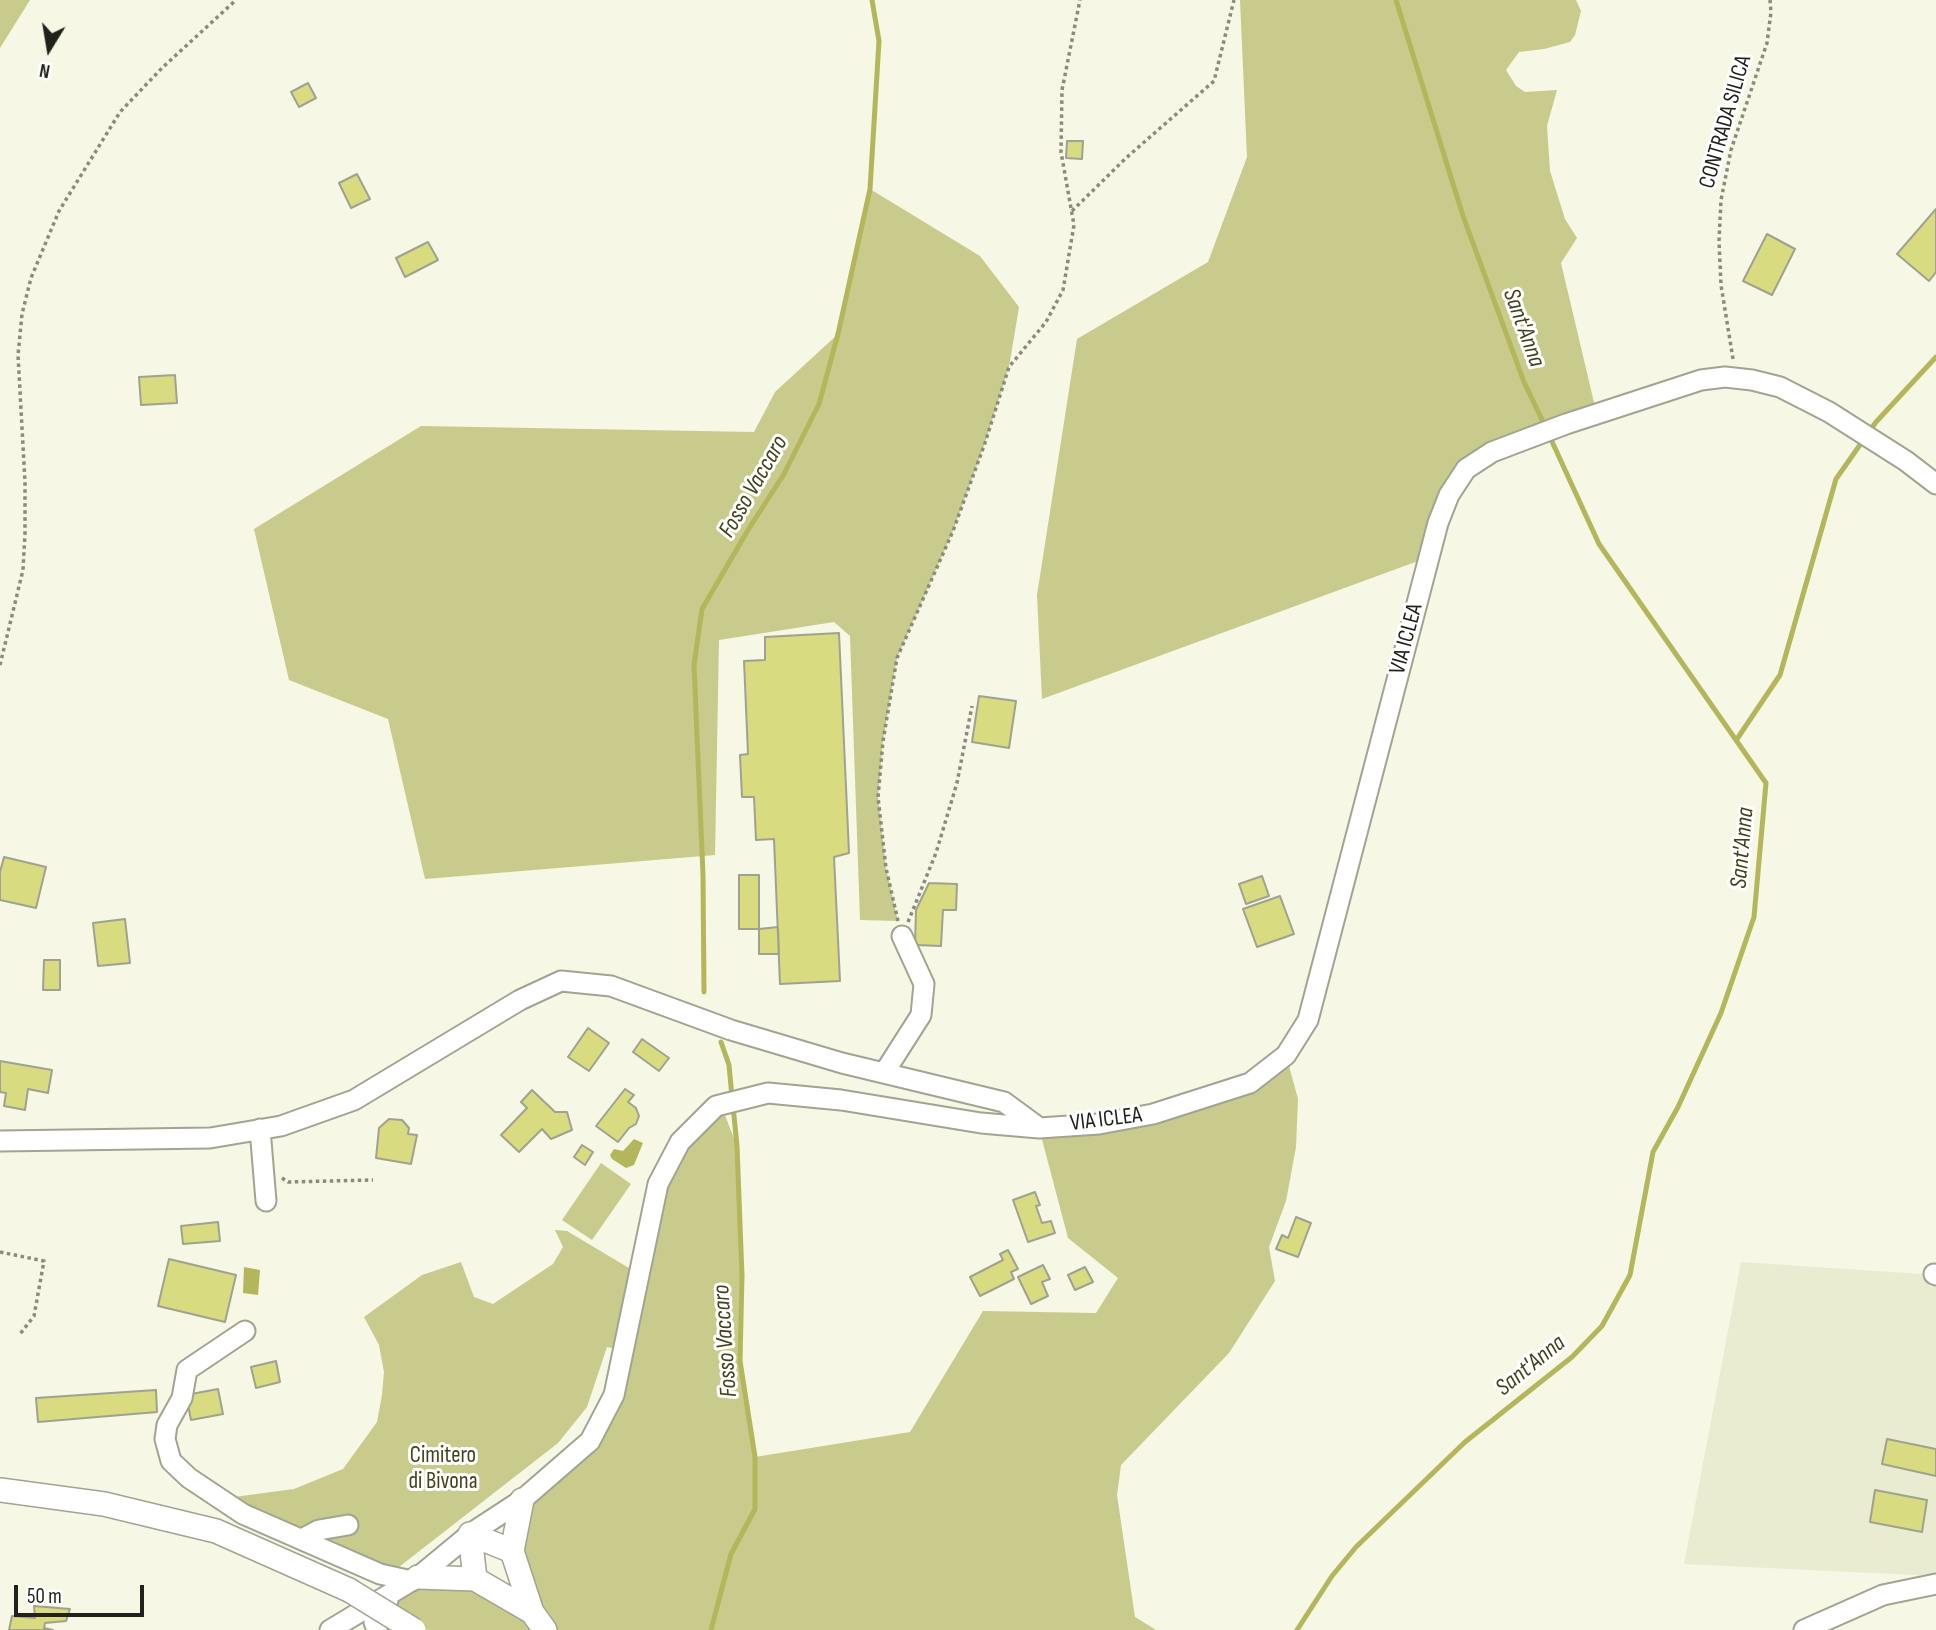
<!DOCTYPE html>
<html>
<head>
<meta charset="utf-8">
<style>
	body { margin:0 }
	#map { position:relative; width:1936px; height:1630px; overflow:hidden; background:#f6f7e4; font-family:"Sofia Sans Condensed",sans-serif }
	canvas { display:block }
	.north { position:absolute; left:14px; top:14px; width:70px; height:70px; -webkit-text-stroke:5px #fff; paint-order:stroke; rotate:191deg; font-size:19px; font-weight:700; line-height:28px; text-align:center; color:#21221b }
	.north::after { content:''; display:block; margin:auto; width:24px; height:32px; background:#21221b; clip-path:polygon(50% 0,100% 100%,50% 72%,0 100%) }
	.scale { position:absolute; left:14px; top:1585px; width:130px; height:32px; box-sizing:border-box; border:4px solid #21221b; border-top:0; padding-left:9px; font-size:21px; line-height:24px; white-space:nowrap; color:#21221b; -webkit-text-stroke:5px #fff; paint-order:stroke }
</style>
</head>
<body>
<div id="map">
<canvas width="1936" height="1630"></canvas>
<div class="north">N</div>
<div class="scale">50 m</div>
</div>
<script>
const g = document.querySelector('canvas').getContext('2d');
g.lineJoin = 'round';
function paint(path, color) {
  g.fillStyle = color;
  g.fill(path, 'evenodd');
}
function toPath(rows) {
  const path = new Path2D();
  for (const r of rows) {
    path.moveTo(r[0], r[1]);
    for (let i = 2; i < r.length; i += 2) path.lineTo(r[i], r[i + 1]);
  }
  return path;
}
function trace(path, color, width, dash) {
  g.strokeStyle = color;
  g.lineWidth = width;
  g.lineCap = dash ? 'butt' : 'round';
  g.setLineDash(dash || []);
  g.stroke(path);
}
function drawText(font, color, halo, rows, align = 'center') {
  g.font = font + ' "Sofia Sans Condensed",sans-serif';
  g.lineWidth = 6;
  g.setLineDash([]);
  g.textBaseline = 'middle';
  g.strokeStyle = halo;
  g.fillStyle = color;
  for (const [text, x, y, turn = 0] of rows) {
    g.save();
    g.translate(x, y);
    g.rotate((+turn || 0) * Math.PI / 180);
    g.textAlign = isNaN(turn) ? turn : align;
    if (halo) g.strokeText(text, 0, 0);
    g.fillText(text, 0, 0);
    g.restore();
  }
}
const built = toPath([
	[1741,1262,1936,1275,1936,1576,1684,1564]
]);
const green = toPath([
	[0,0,30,0,0,48],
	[1240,0,1576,0,1581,11,1575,35,1570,42,1544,49,1519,52,1506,70,1516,86,1525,92,1557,90,1547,126,1550,171,1565,219,1577,238,1561,263,1597,415,1466,469,1429,557,1042,699,1037,595,1077,339,1208,262,1247,157],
	[870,189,980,256,1019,307,1009,367,985,443,953,531,897,658,883,741,878,797,886,868,898,921,860,920,850,636,834,622,719,640,715,855,425,879,388,719,289,680,254,529,421,426,754,432,775,392,838,334],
	[1286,1055,1298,1099,1296,1147,1286,1201,1269,1247,1275,1281,1229,1353,1121,1465,1117,1495,1135,1617,1156,1630,377,1630,374,1622,418,1577,475,1579,531,1611,512,1551,522,1500,590,1441,623,1350,607,1347,587,1407,558,1443,390,1574,219,1499,294,1489,343,1469,377,1422,382,1395,384,1372,379,1345,364,1317,422,1275,461,1262,474,1297,493,1304,553,1264,563,1247,555,1230,567,1231,639,1274,658,1184,721,1105,737,1146,742,1276,740,1361,755,1457,910,1432,983,1311,1096,1313,1118,1278,1068,1238,1039,1128,1099,1124,1249,1083],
	[601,1163,631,1184,592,1240,562,1220]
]);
const water = toPath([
	[634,1139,643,1143,634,1165,626,1168,612,1159,610,1155,614,1149,623,1151],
	[244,1267,260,1270,258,1295,243,1293]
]);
const stream = toPath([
	[1396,0,1463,216,1524,382,1545,426],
	[1737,739,1780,675,1836,479,1876,422,1936,357],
	[704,992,703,875,694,665,702,609,748,530,784,474,819,404,838,334,870,189,879,41,872,0],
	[721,1042,729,1065,732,1097],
	[711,1630,731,1554,755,1509,755,1457,740,1361,742,1276,737,1146,733,1106],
	[1297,1630,1332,1576,1356,1547,1465,1442,1572,1357,1602,1326,1630,1275,1653,1152,1678,1107,1721,1013,1754,917,1766,783,1599,544,1549,435]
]);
const building = toPath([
	[308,83,316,98,299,107,291,92,308,83],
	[1067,141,1083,141,1082,159,1066,158,1067,141],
	[357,174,370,199,351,208,339,183,357,174],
	[1936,209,1936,272,1929,281,1897,254,1936,209],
	[1767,234,1795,249,1772,295,1743,281,1767,234],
	[428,242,438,260,405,277,396,258,428,242],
	[175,375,177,403,141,405,139,377,175,375],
	[839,633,849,853,834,857,840,981,780,984,774,839,756,840,754,797,742,797,740,755,748,754,744,661,765,660,765,637,839,633],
	[979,696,1016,701,1009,748,972,742,979,696],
	[4,857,46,867,36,908,0,900,0,872,4,857],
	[739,875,759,875,759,929,739,929,739,875],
	[1262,876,1269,896,1246,904,1239,884,1262,876],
	[929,883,957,884,956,910,943,910,941,946,915,945,916,910,929,883],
	[1280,896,1294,934,1257,947,1243,909,1280,896],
	[125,919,130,963,98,966,93,923,125,919],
	[778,927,779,954,759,954,759,929,778,927],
	[44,960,60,960,60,990,43,990,44,960],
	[588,1028,609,1043,589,1071,568,1057,588,1028],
	[642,1039,669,1058,659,1071,633,1052,642,1039],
	[0,1061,52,1070,48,1093,28,1089,25,1110,4,1106,6,1093,0,1092,0,1061],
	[625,1089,634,1095,628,1102,636,1108,639,1116,636,1124,629,1128,618,1142,596,1126,625,1089],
	[532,1090,555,1112,567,1112,572,1130,551,1139,542,1129,519,1152,501,1135,527,1108,521,1102,532,1090],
	[389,1119,402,1120,409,1128,408,1134,417,1135,411,1164,376,1158,379,1128,389,1119],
	[582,1145,593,1152,585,1165,574,1157,582,1145],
	[1035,1192,1040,1205,1036,1206,1042,1223,1051,1221,1055,1233,1028,1242,1013,1200,1035,1192],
	[1296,1217,1311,1223,1298,1257,1276,1249,1282,1235,1288,1238,1296,1217],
	[218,1222,220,1241,183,1244,181,1226,218,1222],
	[1008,1250,1018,1269,1011,1272,1014,1279,980,1296,970,1277,1003,1260,1000,1254,1008,1250],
	[169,1259,236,1275,225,1322,158,1306,169,1259],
	[1043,1265,1050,1279,1042,1282,1048,1296,1031,1304,1018,1277,1043,1265],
	[1085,1267,1093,1282,1075,1290,1068,1275,1085,1267],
	[276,1361,280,1382,256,1388,251,1367,276,1361],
	[218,1389,223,1414,191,1420,186,1395,218,1389],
	[156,1390,157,1412,38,1422,36,1398,156,1390],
	[1887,1439,1936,1449,1936,1476,1882,1464,1887,1439],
	[1875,1490,1927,1500,1922,1532,1870,1522,1875,1490],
	[34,1606,70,1609,66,1621,45,1623,44,1628,53,1630,9,1630,12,1616,35,1618,34,1606]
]);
const path = toPath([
	[1072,211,1126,158,1214,81,1234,0],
	[1733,359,1721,285,1719,241,1721,200,1731,150,1767,43,1771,12,1770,0],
	[0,665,23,570,25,533,25,482,18,355,22,314,31,278,59,211,120,112,162,68,236,0],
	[898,921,886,868,878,797,883,741,897,658,953,531,985,443,1009,367,1046,322,1063,290,1074,225,1061,152,1062,90,1080,0],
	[908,922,936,853,957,783,972,706],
	[282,1178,288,1182,373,1180],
	[0,1252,44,1261,34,1316,20,1334]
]);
const minor = toPath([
	[884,1073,921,1015,924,984,902,936],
	[260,1129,266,1201],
	[0,1141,210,1138,281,1126,354,1100,520,1000,561,981,611,986,731,1030,842,1063,1004,1102,1038,1127],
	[1934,1274,1936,1275],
	[245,1331,187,1370,182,1398,167,1425,165,1439,171,1461,189,1478,243,1514,380,1574,412,1581],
	[302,1539,319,1530,348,1525],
	[330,1630,418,1577,470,1534,522,1500,590,1441,614,1395,658,1184,680,1142,716,1106,768,1093,841,1100,981,1123,1039,1128,1099,1124,1153,1114,1250,1083,1286,1055,1308,1020,1438,523,1449,495,1466,469,1492,452,1566,424,1701,380,1725,377,1752,380,1780,387,1829,412,1906,461,1936,484],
	[377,1630,374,1622,388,1600],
	[1804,1630,1883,1595,1936,1584]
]);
const major = toPath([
	[0,1490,104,1504,216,1531,349,1590],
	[522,1500,512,1551,532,1612,545,1630],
	[418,1577,475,1579,532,1612],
	[475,1579,470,1534,512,1551]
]);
const majorBridge = toPath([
	[349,1590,414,1630]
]);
const streetNames = [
	["CONTRADA SILICA",1726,122,-74],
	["VIA ICLEA",1407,639,-75],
	["VIA ICLEA",1106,1120,-7]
];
const parkNames = [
	["Cimitero",443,1456],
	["di Bivona",443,1482]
];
const waterNames = [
	["Sant'Anna",1523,328,70],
	["Fosso Vaccaro",754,487,-60],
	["Sant'Anna",1743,848,-85],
	["Fosso Vaccaro",726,1341,-94],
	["Sant'Anna",1531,1366,-39]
];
paint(built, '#eaecd1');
paint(green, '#c8cb8c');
paint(water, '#b4b65b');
trace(stream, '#b4b65b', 5);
paint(building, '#d8db7f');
trace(building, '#a0a290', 2);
trace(minor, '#a2a391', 23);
trace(major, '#a2a391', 26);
trace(path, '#8a8b7e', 3.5, [3.5, 3.5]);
trace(minor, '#fff', 19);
trace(major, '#fff', 23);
trace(majorBridge, '#a2a391', 26, []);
trace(majorBridge, '#fff', 23);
drawText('23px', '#21221b', '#fff', streetNames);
drawText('23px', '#43441d', '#fff', parkNames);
drawText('italic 24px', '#42431c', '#fff', waterNames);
</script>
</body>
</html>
